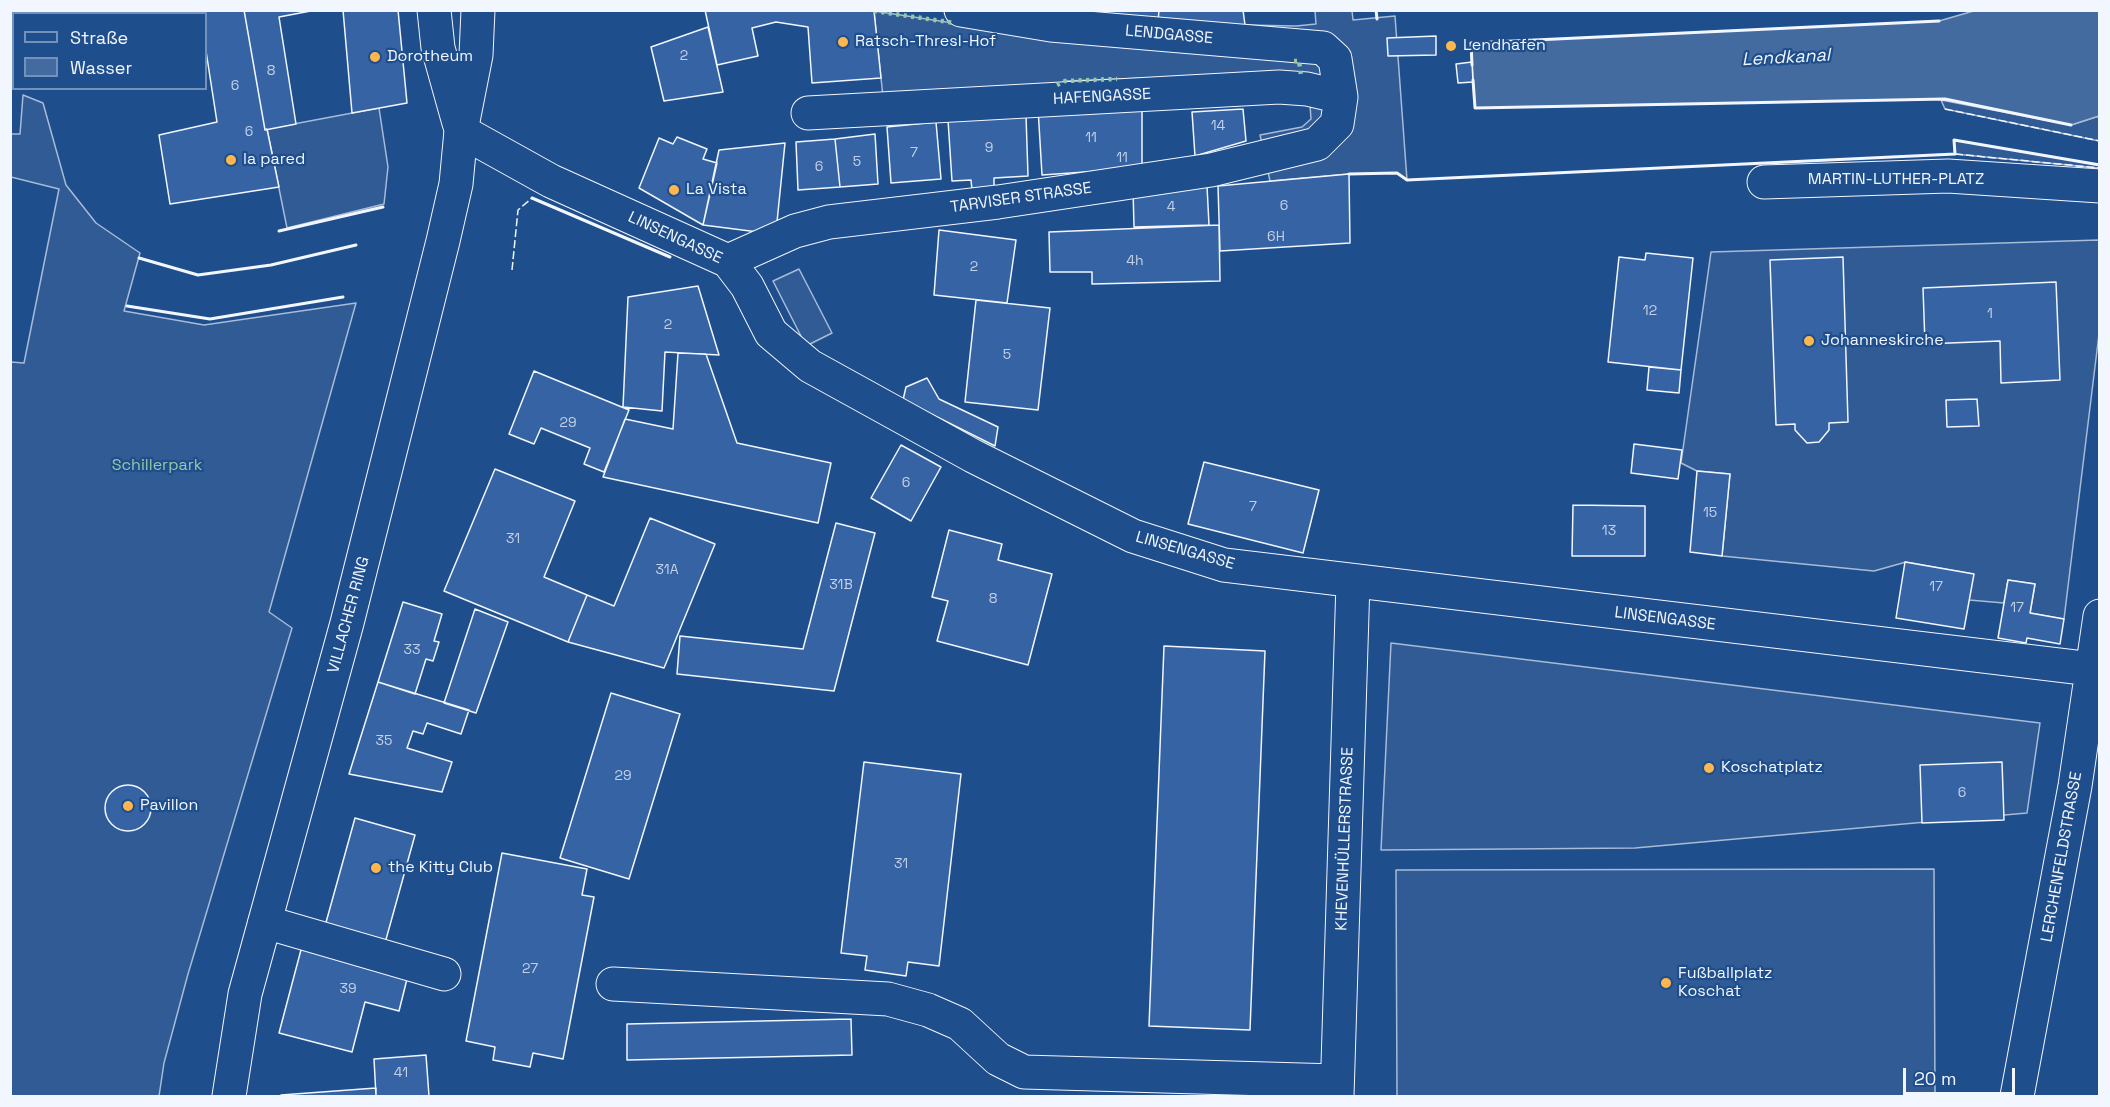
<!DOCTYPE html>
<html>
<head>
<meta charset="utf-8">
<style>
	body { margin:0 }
	#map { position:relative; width:2110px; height:1107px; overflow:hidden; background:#1f4e8c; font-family:"Space Grotesk",sans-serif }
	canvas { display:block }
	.frame { position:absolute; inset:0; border:12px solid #f2f6ff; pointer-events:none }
	.legend { position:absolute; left:12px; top:12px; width:195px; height:78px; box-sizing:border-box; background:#1f4e8c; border:2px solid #7391ba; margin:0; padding:8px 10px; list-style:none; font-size:18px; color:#f2f6ff }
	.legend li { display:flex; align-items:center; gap:12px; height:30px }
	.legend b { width:30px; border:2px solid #7391ba }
	.scale { position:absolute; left:1903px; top:1068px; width:112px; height:27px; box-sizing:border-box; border:3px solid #f2f6ff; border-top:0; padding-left:8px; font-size:18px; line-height:21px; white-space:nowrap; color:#f2f6ff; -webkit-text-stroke:4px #1f4e8c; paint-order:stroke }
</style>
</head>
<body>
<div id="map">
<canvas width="2110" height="1107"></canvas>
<div class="frame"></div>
<ul class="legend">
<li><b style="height:8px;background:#1f4e8c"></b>Straße</li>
<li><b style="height:16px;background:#446ba0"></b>Wasser</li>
</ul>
<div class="scale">20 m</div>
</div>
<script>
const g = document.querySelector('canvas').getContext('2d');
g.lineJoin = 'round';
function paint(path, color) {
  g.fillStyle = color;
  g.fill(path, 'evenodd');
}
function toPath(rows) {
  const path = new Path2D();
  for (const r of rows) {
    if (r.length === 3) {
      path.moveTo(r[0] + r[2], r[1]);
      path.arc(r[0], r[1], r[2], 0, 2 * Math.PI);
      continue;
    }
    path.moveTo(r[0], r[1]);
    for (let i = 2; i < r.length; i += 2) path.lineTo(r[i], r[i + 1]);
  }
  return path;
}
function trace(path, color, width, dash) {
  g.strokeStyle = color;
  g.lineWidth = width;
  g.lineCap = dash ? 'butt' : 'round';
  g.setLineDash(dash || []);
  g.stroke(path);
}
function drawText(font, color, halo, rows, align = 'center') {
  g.font = font + ' "Space Grotesk",sans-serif';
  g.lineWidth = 4.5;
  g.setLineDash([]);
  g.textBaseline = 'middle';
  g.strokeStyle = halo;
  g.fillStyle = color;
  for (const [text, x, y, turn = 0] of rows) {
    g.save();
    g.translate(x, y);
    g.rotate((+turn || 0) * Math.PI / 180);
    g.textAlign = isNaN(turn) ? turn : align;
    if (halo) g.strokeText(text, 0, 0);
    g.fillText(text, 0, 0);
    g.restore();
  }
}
const built = toPath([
	[874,11,1032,35,1245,25,1296,26,1316,24,1315,11,1352,11,1353,20,1395,16,1407,180,1397,173,1349,174,1270,181,1260,135,1302,127,1311,119,1310,105,1148,78,1065,81,1052,88,883,97,874,11],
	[23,95,43,103,66,185,96,223,140,253,124,311,204,325,356,303,269,612,292,628,188,974,164,1063,159,1096,11,1096,11,362,24,363,59,189,11,177,11,134,20,134,23,95],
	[1941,100,2071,125,2099,116,2099,141,1945,109,1941,100],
	[379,108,388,167,384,204,287,228,267,129,379,108],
	[1954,140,2099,165,2099,168,1955,154,1954,140],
	[2099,240,2099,334,2064,619,2030,613,2035,584,2008,580,2004,603,1969,600,1973,574,1906,562,1874,571,1722,556,1730,474,1697,471,1681,463,1711,252,2099,240],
	[799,269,832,333,806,346,773,281,799,269],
	[1391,643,2040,723,2027,813,1635,848,1381,850,1391,643],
	[1934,869,1935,1096,1397,1096,1396,870,1934,869]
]);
const water = toPath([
	[1977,10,2099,11,2099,116,2071,125,1945,99,1475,108,1471,43,1939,21,1977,10]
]);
const building = toPath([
	[10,10,21,10,21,14,14,14,14,39,10,39,10,10],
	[56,10,139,10,139,14,57,14,56,10],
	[139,10,244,10,265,130,267,129,279,187,170,204,159,135,217,122,206,51,206,14,139,14,139,10],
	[244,10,316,10,279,17,296,124,265,130,244,10],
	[343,10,398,10,407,103,352,113,343,10],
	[705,10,874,11,881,78,812,83,808,27,776,22,752,28,758,56,717,65,705,10],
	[1048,10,1159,10,1158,22,1048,10],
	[1159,10,1243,10,1245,25,1158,22,1159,10],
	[708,27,723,92,664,101,651,47,708,27],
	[1436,36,1436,55,1388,56,1387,38,1436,36],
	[1472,62,1473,82,1458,83,1456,64,1472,62],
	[1142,101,1142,168,1042,175,1038,108,1142,101],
	[1243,109,1246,141,1195,156,1192,112,1243,109],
	[1026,115,1028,176,994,178,994,188,972,190,971,180,952,181,948,120,1026,115],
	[936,122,941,179,891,183,887,127,936,122],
	[875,134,878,184,840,187,835,139,875,134],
	[677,137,707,149,703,159,717,163,703,225,639,188,659,138,673,144,677,137],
	[835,139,840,187,798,190,796,142,835,139],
	[785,143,777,222,758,232,703,225,719,150,785,143],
	[1349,174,1350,243,1220,251,1218,186,1349,174],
	[1207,186,1209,225,1134,227,1133,189,1207,186],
	[1219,225,1220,281,1092,284,1092,272,1050,272,1049,232,1219,225],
	[939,230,1016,240,1007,303,934,295,939,230],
	[1646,253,1693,258,1681,370,1608,362,1619,257,1645,260,1646,253],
	[1843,257,1848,422,1829,423,1829,430,1819,442,1807,443,1795,430,1795,424,1776,425,1770,260,1843,257],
	[2056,282,2060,380,2001,383,2000,341,1925,344,1923,288,2056,282],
	[698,286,719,355,665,352,662,411,623,407,628,297,698,286],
	[976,300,1050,308,1038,410,965,402,976,300],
	[678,353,706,354,737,443,831,463,818,523,603,477,625,419,673,429,678,353],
	[1649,367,1681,370,1679,393,1647,390,1649,367],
	[534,371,629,410,604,472,584,464,590,448,541,428,534,444,509,434,534,371],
	[927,378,939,399,998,427,995,446,903,400,906,387,927,378],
	[1977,399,1979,426,1947,427,1946,400,1977,399],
	[1634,444,1682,450,1678,479,1631,473,1634,444],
	[901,445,941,467,911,521,871,498,901,445],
	[1204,462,1319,490,1303,553,1188,524,1204,462],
	[495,469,575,501,544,577,587,595,568,642,444,591,495,469],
	[1697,471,1730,474,1722,556,1690,552,1697,471],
	[1573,505,1645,506,1645,556,1572,556,1573,505],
	[650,518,715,544,664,668,568,642,587,595,614,606,650,518],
	[836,523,875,533,834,691,677,674,680,636,803,649,836,523],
	[949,530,1002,544,998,560,1052,574,1028,665,937,641,948,601,932,597,949,530],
	[1905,562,1974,574,1964,629,1896,618,1905,562],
	[2008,580,2035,584,2030,613,2064,619,2060,644,2027,638,2026,643,1998,638,2008,580],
	[403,602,442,614,434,641,439,642,433,661,426,659,415,694,378,682,403,602],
	[475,609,508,622,476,713,444,703,475,609],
	[1164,646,1265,651,1250,1030,1149,1026,1164,646],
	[378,682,469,710,461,734,427,723,423,734,413,731,407,748,452,762,442,792,349,774,378,682],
	[611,693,680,714,629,879,560,858,611,693],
	[864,762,961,774,939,966,908,962,906,976,865,970,867,956,841,953,864,762],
	[2002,762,2004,820,1922,823,1920,765,2002,762],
	[128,808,23],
	[355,818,415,835,385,943,325,926,355,818],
	[502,853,587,869,582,895,594,897,563,1059,533,1053,530,1067,493,1060,495,1047,466,1041,502,853],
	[302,946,408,975,399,1011,365,1002,352,1052,279,1033,302,946],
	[851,1019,852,1055,627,1060,627,1024,851,1019],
	[426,1055,429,1096,376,1096,374,1059,426,1055],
	[376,1088,376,1096,281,1096,281,1095,376,1088]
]);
const minor = toPath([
	[808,113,1279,87,1307,89,1341,97],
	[461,131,551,181,728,261,747,286,771,333,810,366,973,456,1133,536,1224,565,2100,670],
	[1764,182,1948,176,2100,186],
	[728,261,795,231,829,222,998,202,1211,170,1317,144,1337,124,1341,97,1335,59,1323,48,1051,25,961,10],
	[265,922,444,974],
	[613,984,888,999,928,1010,960,1024,998,1059,1024,1072,1337,1081],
	[1337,1096,1353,582],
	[2017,1096,2075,786,2100,616]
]);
const major = toPath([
	[434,10,438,48,459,123],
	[229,1096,245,994,347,623,443,241,456,184,461,131,476,55,478,10]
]);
const hedge = toPath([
	[874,11,955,23],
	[1294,61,1299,61,1301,75,1298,75],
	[1057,85,1065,81,1117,79]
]);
const fence = toPath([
	[1945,109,2100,141],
	[1955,154,2100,168],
	[512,270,518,210,532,198,670,257]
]);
const wall = toPath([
	[1376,10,1377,19],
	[1472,65,1471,43,1939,21],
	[1473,80,1475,108,1945,99,2071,125],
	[1349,174,1397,173,1407,180,1955,154,1954,140,2100,165],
	[532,198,670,257],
	[279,231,383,207],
	[139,258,198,275,271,265,356,245],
	[127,306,210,319,343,297]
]);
const markers = [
	[843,42,6,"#ffb74d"],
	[1451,46,6,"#ffb74d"],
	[375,57,6,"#ffb74d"],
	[231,160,6,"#ffb74d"],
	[674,190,6,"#ffb74d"],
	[1809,341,6,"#ffb74d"],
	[1709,768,6,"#ffb74d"],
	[128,806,6,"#ffb74d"],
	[376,868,6,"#ffb74d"],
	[1666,983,6,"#ffb74d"]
];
const numberNames = [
	["2",684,56],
	["8",271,71],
	["6",235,86],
	["14",1218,126],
	["6",249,132],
	["11",1091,138],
	["9",989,148],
	["7",914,153],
	["11",1122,158],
	["5",857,162],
	["6",819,167],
	["6",1284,206],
	["4",1171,207],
	["6H",1276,237],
	["4h",1135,261],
	["2",974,267],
	["12",1650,311],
	["1",1990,314],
	["2",668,325],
	["5",1007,355],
	["29",568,423],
	["6",906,483],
	["7",1253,507],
	["15",1710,513],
	["13",1609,531],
	["31",513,539],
	["31A",667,570],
	["31B",841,585],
	["17",1936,587],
	["8",993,599],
	["17",2017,608],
	["33",412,650],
	["35",384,741],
	["29",623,776],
	["6",1962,793],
	["31",901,864],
	["27",530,969],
	["39",348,989],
	["41",401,1073]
];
const streetNames = [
	["LENDGASSE",1169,35,5],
	["HAFENGASSE",1102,97,-3],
	["MARTIN-LUTHER-PLATZ",1896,180],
	["TARVISER STRASSE",1021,198,-8],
	["LINSENGASSE",675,238,25],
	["LINSENGASSE",1185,551,16],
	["VILLACHER RING",349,615,-75],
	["LINSENGASSE",1665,619,7],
	["KHEVENHÜLLERSTRASSE",1345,839,-88],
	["LERCHENFELDSTRASSE",2062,857,-80]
];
const poiNames = [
	["Ratsch-Thresl-Hof",855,42],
	["Lendhafen",1463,46],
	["Dorotheum",387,57],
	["la pared",243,160],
	["La Vista",686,190],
	["Johanneskirche",1821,341],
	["Koschatplatz",1721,768],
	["Pavillon",140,806],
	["the Kitty Club",388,868],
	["Fußballplatz",1678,974],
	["Koschat",1678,992]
];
const parkNames = [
	["Schillerpark",157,466]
];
const waterNames = [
	["Lendkanal",1786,58,-3]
];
paint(built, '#305b95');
trace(built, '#a8bbd7', 1.5);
paint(water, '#446ba0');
trace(water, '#a8bbd7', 1.5);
paint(building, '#3563a3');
trace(building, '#f2f6ff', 1.5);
trace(minor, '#f2f6ff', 35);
trace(major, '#f2f6ff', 35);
trace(minor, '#1f4e8c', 33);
trace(major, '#1f4e8c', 33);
trace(hedge, '#97c8a6', 4.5, [3, 4.5]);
trace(fence, '#f2f6ff', 1.5, [8, 3]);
trace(wall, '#f2f6ff', 3);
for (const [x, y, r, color] of markers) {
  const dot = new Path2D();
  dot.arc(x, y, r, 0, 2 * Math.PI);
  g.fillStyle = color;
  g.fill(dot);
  trace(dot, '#1f4e8c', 2);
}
drawText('14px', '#c3d1e8', null, numberNames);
drawText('16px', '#f2f6ff', '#1f4e8c', streetNames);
drawText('16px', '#f2f6ff', '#1f4e8c', poiNames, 'left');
drawText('16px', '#97c8a6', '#1f4e8c', parkNames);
drawText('italic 18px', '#f2f6ff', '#1f4e8c', waterNames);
</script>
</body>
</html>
